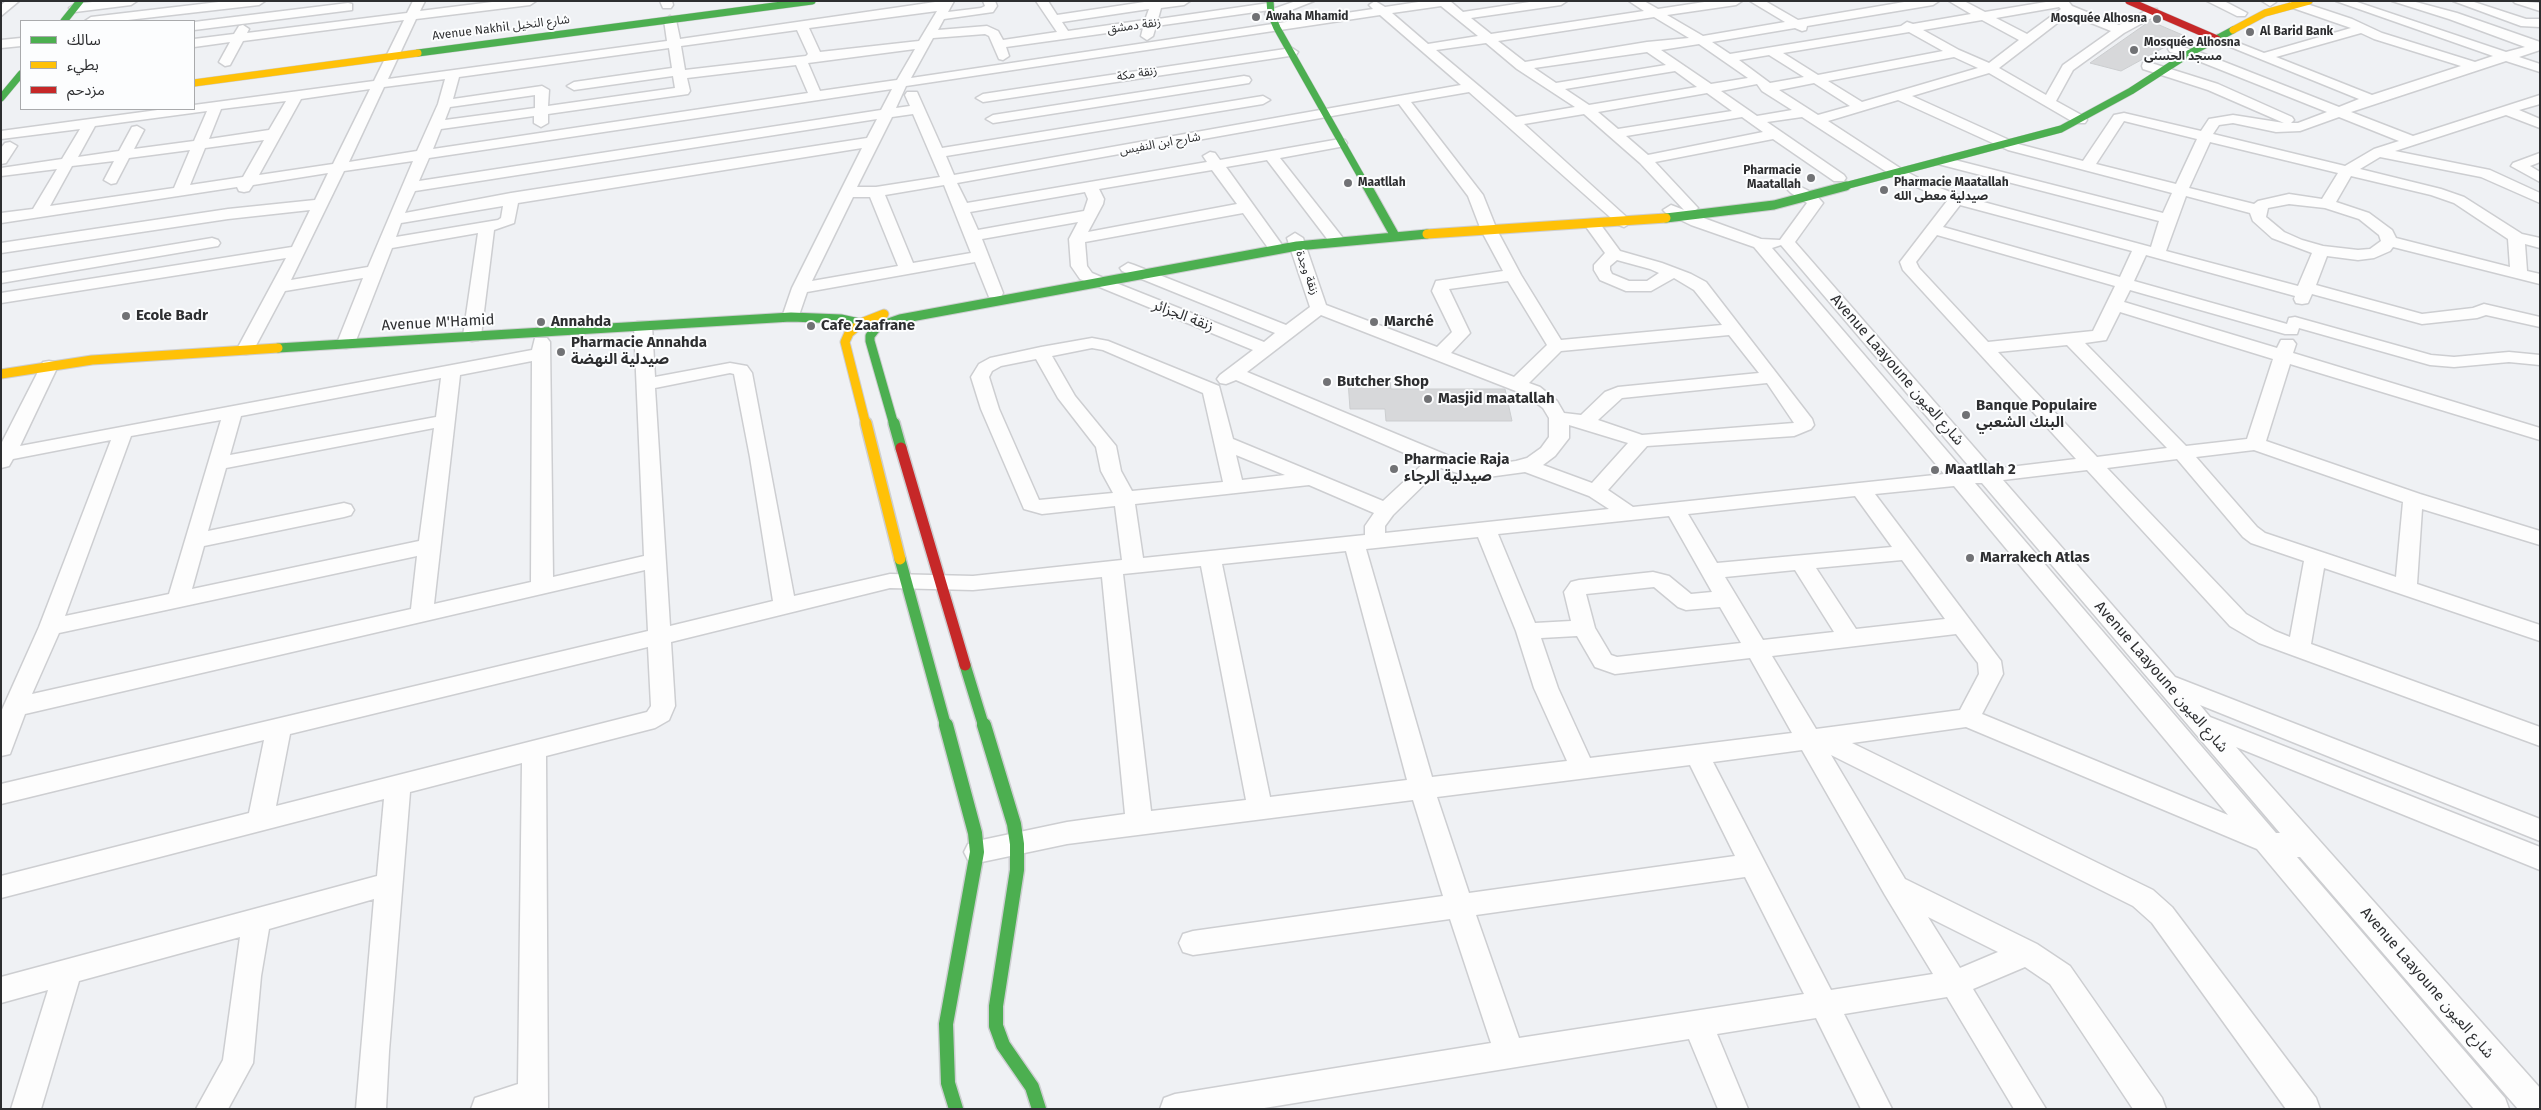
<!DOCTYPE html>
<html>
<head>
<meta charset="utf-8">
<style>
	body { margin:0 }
	#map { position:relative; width:2541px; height:1110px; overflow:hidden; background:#eff1f4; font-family:"Fira Sans","Noto Sans Arabic",sans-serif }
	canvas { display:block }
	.frame { position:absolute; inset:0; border:2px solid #2d2e30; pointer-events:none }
	.legend { position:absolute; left:20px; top:20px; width:175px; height:90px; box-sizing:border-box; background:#fcfdfe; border:1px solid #a9aaac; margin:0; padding:6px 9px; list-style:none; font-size:15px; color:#2d2e30 }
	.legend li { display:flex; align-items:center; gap:10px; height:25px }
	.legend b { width:25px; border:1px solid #a9aaac }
</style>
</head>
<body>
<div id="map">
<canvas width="2541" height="1110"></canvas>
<div class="frame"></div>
<ul class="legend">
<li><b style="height:6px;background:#4caf50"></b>سالك</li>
<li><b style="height:6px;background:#ffc107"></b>بطيء</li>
<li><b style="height:6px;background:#c62828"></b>مزدحم</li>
</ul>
</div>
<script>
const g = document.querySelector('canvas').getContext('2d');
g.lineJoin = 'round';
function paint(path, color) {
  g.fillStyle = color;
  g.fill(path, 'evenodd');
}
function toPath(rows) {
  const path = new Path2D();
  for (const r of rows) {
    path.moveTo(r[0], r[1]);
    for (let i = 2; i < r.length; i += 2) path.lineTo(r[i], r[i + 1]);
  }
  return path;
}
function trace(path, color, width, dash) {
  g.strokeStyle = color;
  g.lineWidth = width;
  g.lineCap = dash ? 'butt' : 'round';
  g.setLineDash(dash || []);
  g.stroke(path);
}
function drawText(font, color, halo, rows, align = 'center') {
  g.font = font + ' "Fira Sans","Noto Sans Arabic",sans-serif';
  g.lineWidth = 4;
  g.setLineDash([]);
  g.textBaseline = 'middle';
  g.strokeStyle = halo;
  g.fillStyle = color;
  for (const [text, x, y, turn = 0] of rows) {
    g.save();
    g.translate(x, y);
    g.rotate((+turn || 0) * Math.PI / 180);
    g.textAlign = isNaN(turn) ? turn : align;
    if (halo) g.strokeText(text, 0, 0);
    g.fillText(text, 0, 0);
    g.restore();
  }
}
const building = toPath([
	[2150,21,2185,36,2121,71,2090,63,2150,21],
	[1348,381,1390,381,1391,389,1505,389,1512,421,1386,421,1385,409,1350,409,1348,381]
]);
const street = toPath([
	[6,1,19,1,1,16,1,5,6,1],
	[101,1,137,1,131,5,75,12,69,8,75,4,101,1],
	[227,1,265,1,259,5,119,21,85,21,91,17,227,1],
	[413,1,425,1,420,11,500,1,536,1,530,5,416,19,388,79,667,41,664,20,670,16,676,20,680,39,942,1,954,1,948,12,981,8,985,6,983,1,995,1,997,6,993,12,944,19,938,30,987,26,998,31,1003,40,1057,32,1036,1,1048,1,1057,15,1151,1,1190,1,1184,5,1161,8,1158,19,1269,3,1273,4,1273,9,1296,1,1314,1,1271,18,1265,14,1270,10,1156,26,1153,36,1147,40,1141,36,1143,28,1006,47,1009,56,1003,60,999,59,989,36,985,34,933,38,911,78,1373,9,1369,5,1375,1,1385,7,1425,1,1450,1,1463,12,1536,1,1567,1,1561,5,1471,18,1491,34,1644,11,1629,1,1644,1,1658,9,1711,1,1742,1,1736,5,1667,15,1703,36,1785,22,1750,1,1765,1,1798,20,1910,1,1939,1,1933,5,1807,26,1806,30,1802,31,1795,28,1712,42,1730,54,1901,26,1907,22,1913,24,1971,14,1949,1,1964,1,1985,12,2052,1,2068,1,2072,6,2119,25,2149,9,2157,9,2157,15,2124,33,2073,70,2056,101,2085,117,2087,120,2085,123,2075,123,1989,73,1912,96,2018,144,2083,161,2114,115,2124,113,2201,131,2209,119,2233,115,2284,123,2208,90,2143,69,2142,66,2143,63,2148,62,2218,84,2292,117,2294,120,2291,123,2298,123,2327,112,2186,56,2170,52,2168,49,2170,46,2174,45,2194,50,2339,107,2359,99,2211,39,2217,35,2221,36,2264,53,2351,28,2290,7,2290,1,2298,1,2352,19,2382,33,2475,62,2493,56,2336,1,2354,1,2506,52,2525,47,2449,19,2392,1,2412,1,2457,13,2540,42,2540,50,2519,57,2540,64,2540,72,2506,61,2351,112,2413,136,2540,95,2540,104,2519,110,2540,119,2540,128,2506,115,2395,151,2490,170,2540,193,2540,203,2481,177,2380,157,2360,169,2441,189,2464,197,2522,234,2540,238,2540,248,2525,244,2527,271,2540,274,2540,284,2393,247,2390,251,2374,258,2358,260,2327,256,2316,285,2422,314,2473,308,2484,304,2540,317,2540,327,2486,315,2477,318,2422,324,2312,294,2308,303,2302,304,2296,303,2294,299,2295,296,2146,255,2134,281,2287,324,2289,318,2295,317,2431,355,2454,357,2509,352,2540,355,2540,365,2509,362,2454,367,2430,365,2299,328,2297,334,2285,334,2130,290,2124,302,2277,348,2281,340,2293,340,2296,344,2293,353,2540,428,2540,440,2290,364,2266,441,2420,494,2540,531,2540,545,2422,509,2417,584,2540,625,2540,641,2324,568,2311,644,2540,727,2540,746,2259,643,2230,626,2087,470,2003,480,2175,677,2540,819,2540,841,2200,705,2210,717,2540,847,2540,870,2236,747,2540,1088,2540,1109,2518,1109,2300,857,2297,857,2505,1098,2509,1109,2474,1109,2257,849,1966,727,1852,743,2153,890,2172,907,2316,1098,2320,1109,2286,1109,2152,923,2133,906,1831,755,1905,879,2037,944,2070,966,2162,1098,2166,1109,2133,1109,2050,984,2025,967,1973,989,2046,1109,2014,1109,1947,997,1844,1014,1892,1109,1861,1109,1816,1018,1717,1034,1748,1109,1718,1109,1689,1039,1258,1109,1160,1109,1164,1098,1175,1094,1491,1043,1450,919,1193,955,1183,952,1179,943,1183,934,1193,931,1443,896,1413,800,1067,844,977,863,968,860,964,852,968,844,977,841,1067,822,1125,814,1102,577,973,590,890,588,671,642,675,706,669,720,655,728,546,756,548,1109,471,1109,475,1098,518,1084,522,763,410,792,389,1051,386,1109,356,1109,374,899,269,929,261,976,253,1063,228,1109,196,1109,223,1060,240,937,79,981,41,1109,11,1109,48,990,1,1003,1,977,377,876,384,799,1,898,1,876,249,813,264,740,1,804,1,784,648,631,645,570,25,714,10,754,1,756,1,712,39,627,111,440,13,459,9,466,1,468,1,444,43,362,49,361,55,362,58,366,20,446,532,350,535,338,547,338,550,342,553,577,644,556,634,326,637,322,649,322,652,326,655,377,730,363,747,366,752,373,794,596,890,574,973,576,1122,560,1115,506,1042,514,1024,509,981,409,971,377,979,364,990,358,1041,347,1092,338,1108,341,1219,386,1233,439,1383,501,1425,462,1236,380,1226,384,1220,383,1217,379,1220,375,1253,350,1080,279,1071,266,1069,239,1078,222,982,239,1003,293,1001,297,989,297,975,262,807,292,797,321,785,321,782,317,792,288,862,148,518,203,514,223,494,230,481,336,478,340,472,341,466,340,463,336,478,233,392,248,355,343,352,347,346,348,340,347,337,343,363,278,285,291,252,353,246,354,240,353,237,349,286,258,1,303,1,293,292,247,310,210,228,219,1,253,1,243,228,209,315,200,328,173,253,185,249,191,244,192,239,191,237,187,1,223,1,213,33,209,57,169,1,176,1,168,62,159,80,129,1,139,1,131,165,109,194,109,194,105,374,81,404,20,243,41,230,65,225,66,219,62,230,42,194,47,194,39,234,34,239,26,243,25,249,29,247,33,407,13,413,1],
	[1441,6,1478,36,1428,44,1392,13,1441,6],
	[2059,7,2061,9,2027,34,1996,18,2059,7],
	[1149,9,1145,20,1068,31,1062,22,1149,9],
	[937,11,919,41,820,52,809,28,937,11],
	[2069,14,2111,31,2063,65,2046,95,1999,68,2069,14],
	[1380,15,1461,85,954,175,946,156,1263,104,1270,100,1263,96,942,148,917,92,907,92,905,95,910,106,896,108,906,86,1380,15],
	[1654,17,1689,38,1647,42,1525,62,1498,41,1654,17],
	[1982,20,2019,40,1989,63,1959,50,1923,30,1982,20],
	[797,30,808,54,806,56,685,70,681,46,797,30],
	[1909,32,1943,51,1818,75,1783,53,1909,32],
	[2361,33,2374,39,2461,66,2372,95,2276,57,2361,33],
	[1486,43,1517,69,1575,107,1516,117,1436,50,1486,43],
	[1699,44,1748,78,1711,84,1661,50,1699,44],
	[669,48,672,68,574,82,567,86,574,90,673,76,675,88,548,106,549,90,542,86,453,99,459,77,669,48],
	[915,49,897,80,820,91,808,63,915,49],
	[1647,52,1666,65,1556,83,1534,68,1647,52],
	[1769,55,1804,77,1770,83,1739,60,1769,55],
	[1954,57,1978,68,1862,102,1828,81,1954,57],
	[796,65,808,93,433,149,441,129,534,116,534,123,541,127,548,123,548,114,688,94,690,91,687,78,796,65],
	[1675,71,1697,87,1589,105,1565,89,1675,71],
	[445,79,438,104,417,151,349,162,384,87,445,79],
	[1814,83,1850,106,1818,115,1779,90,1814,83],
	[1757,84,1762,91,1792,110,1757,116,1721,91,1757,84],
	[370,89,333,164,259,175,301,99,370,89],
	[892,89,881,110,419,181,429,158,892,89],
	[1469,92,1619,225,1624,227,1632,222,1524,124,1584,114,1640,163,1684,210,1671,205,1663,210,1666,213,1691,225,1754,247,1944,474,1633,507,1608,490,1647,446,1794,436,1811,429,1814,425,1812,419,1706,282,1691,274,1662,263,1620,251,1598,221,1586,221,1584,224,1605,253,1594,265,1594,270,1600,280,1626,291,1651,291,1674,278,1694,290,1722,325,1561,340,1521,275,1497,230,1483,195,1411,102,1469,92],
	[1707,93,1732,111,1618,129,1598,112,1707,93],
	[535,95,535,108,445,120,450,107,535,95],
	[1898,100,2008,150,2172,193,2163,213,1943,157,1936,161,1938,164,2159,221,2151,247,1961,196,1932,185,1903,170,1828,121,1898,100],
	[286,101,269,130,209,139,221,109,286,101],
	[1399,104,1468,196,1481,230,1503,271,1436,281,1432,291,1452,332,1437,347,1326,305,1303,238,1295,233,1287,238,1310,307,1286,325,1134,265,1128,263,1120,268,1122,271,1275,333,1264,342,1106,279,1092,273,1087,266,1085,242,1243,213,1271,252,1283,252,1285,249,1226,167,1267,160,1331,244,1343,244,1345,241,1343,238,1280,158,1345,146,1347,143,1345,140,1340,139,1220,160,1215,153,1210,152,1203,156,1207,162,967,203,957,183,1399,104],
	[207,111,194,141,134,149,144,130,137,126,132,127,119,151,78,157,95,126,207,111],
	[913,114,940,177,876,187,857,187,892,117,913,114],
	[1742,117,1763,132,1648,155,1626,136,1742,117],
	[1802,117,1893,176,1947,201,1900,262,1903,270,2076,459,1993,469,1795,242,1823,203,1815,194,1801,187,1791,187,1788,190,1791,193,1807,203,1780,240,1761,239,1687,212,1695,211,1698,208,1655,162,1773,139,1834,181,1844,181,1846,178,1844,175,1767,122,1802,117],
	[2339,117,2399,141,2374,149,2345,166,2213,134,2219,125,2233,123,2276,132,2300,131,2339,117],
	[877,119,867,138,511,193,405,213,415,191,877,119],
	[2124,121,2197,139,2176,184,2096,164,2124,121],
	[264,140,243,177,190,185,205,148,264,140],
	[2210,142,2338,173,2322,199,2289,194,2258,201,2254,204,2189,188,2210,142],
	[190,150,174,188,50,206,72,166,114,161,104,180,111,184,116,183,129,158,190,150],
	[413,161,368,267,291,280,344,171,413,161],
	[1212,170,1237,204,1088,232,1103,204,1104,199,1099,189,1212,170],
	[2351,176,2431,195,2454,203,2508,239,2510,267,2396,238,2392,230,2369,213,2336,202,2351,176],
	[944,185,971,253,913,263,885,195,944,185],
	[1085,192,1088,199,1084,211,978,230,970,212,1085,192],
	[2186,196,2250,213,2253,221,2272,238,2312,253,2298,286,2166,251,2186,196],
	[853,197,870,197,898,266,812,281,853,197],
	[2289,204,2325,208,2359,219,2379,235,2381,241,2370,249,2358,250,2323,246,2302,240,2284,232,2266,217,2268,208,2289,204],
	[1960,205,2132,251,2120,277,1943,227,1960,205],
	[503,206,501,218,498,220,396,237,401,223,503,206],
	[1937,235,2115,286,2093,331,1988,342,1919,268,1916,262,1937,235],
	[1781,245,1973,471,1965,472,1772,248,1781,245],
	[1617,260,1650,269,1659,273,1647,281,1629,281,1612,274,1610,270,1610,266,1617,260],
	[1508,281,1547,345,1514,377,1451,353,1470,333,1449,289,1508,281],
	[2120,312,2273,359,2247,439,2186,446,2085,343,2106,340,2120,312],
	[1321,315,1526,395,1543,408,1549,418,1549,437,1541,448,1527,458,1516,461,1488,465,1466,463,1247,372,1321,315],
	[1729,335,1759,373,1618,387,1605,392,1581,415,1564,413,1557,401,1540,387,1529,383,1561,351,1729,335],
	[2067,345,2167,448,2097,457,1998,352,2067,345],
	[1092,348,1103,350,1203,393,1223,482,1132,491,1121,471,1116,446,1075,396,1052,356,1092,348],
	[1036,359,1058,398,1096,447,1101,471,1113,493,1039,500,999,409,989,377,992,371,1001,366,1036,359],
	[532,361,531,582,434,604,460,375,532,361],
	[730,373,734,374,750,457,773,601,670,626,655,388,730,373],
	[441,378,436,417,230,455,241,416,441,378],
	[1767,383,1794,423,1642,435,1598,420,1622,398,1767,383],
	[221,420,169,594,65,616,131,436,221,420],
	[1569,425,1628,443,1592,483,1543,465,1555,456,1569,438,1569,425],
	[434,428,419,541,192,589,204,546,344,517,351,515,354,510,351,505,344,503,208,531,226,468,434,428],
	[2254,450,2403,502,2396,577,2265,533,2257,527,2196,457,2254,450],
	[1236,455,1285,475,1242,480,1236,455],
	[2177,459,2243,537,2251,543,2304,561,2290,637,2275,631,2246,614,2107,468,2177,459],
	[1441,468,1464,475,1488,477,1525,472,1589,496,1609,509,1385,533,1385,526,1393,515,1441,468],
	[1975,483,1982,483,2280,833,2276,833,1975,483],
	[1309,485,1374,513,1365,526,1365,535,1143,558,1135,504,1309,485],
	[1954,486,2228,815,1982,714,2003,674,2001,661,1875,494,1954,486],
	[1855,496,1892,547,1717,563,1688,514,1855,496],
	[1669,516,1712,592,1691,594,1669,576,1653,572,1579,580,1571,582,1564,592,1571,621,1535,623,1498,534,1669,516],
	[1478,537,1516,631,1534,688,1567,761,1432,777,1366,549,1478,537],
	[1346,551,1407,780,1270,797,1222,564,1346,551],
	[417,556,411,609,32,694,59,633,417,556],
	[1902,560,1945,619,1856,629,1816,568,1902,560],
	[1201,566,1246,800,1151,811,1123,574,1201,566],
	[1795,570,1834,632,1763,640,1725,577,1795,570],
	[1654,587,1678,607,1686,610,1720,607,1741,643,1617,657,1611,655,1595,628,1586,594,1654,587],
	[1956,634,1978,663,1979,674,1960,710,1816,729,1772,656,1956,634],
	[1577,636,1595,667,1615,674,1750,658,1792,733,1590,758,1558,688,1541,638,1577,636],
	[648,647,651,706,647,712,276,806,290,734,648,647],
	[1802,750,1885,895,1933,974,1831,990,1713,762,1802,750],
	[1690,765,1735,856,1469,893,1437,797,1690,765],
	[1745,877,1804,994,1519,1038,1476,915,1745,877],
	[1928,917,1998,952,1960,968,1928,917],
	[660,1,672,1,673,5,671,8,663,8,660,1],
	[2207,1,2224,1,2247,13,2245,16,2237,16,2207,1],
	[2262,1,2275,1,2276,2,2270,6,2262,1],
	[2453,1,2471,1,2526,19,2540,19,2540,27,2521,26,2453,1],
	[2513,1,2540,3,2540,11,2515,3,2513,1],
	[348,3,352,4,352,10,194,30,194,22,348,3],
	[21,38,21,46,1,48,1,40,21,38],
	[1292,48,1298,52,1296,55,983,102,976,98,983,94,1292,48],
	[1244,76,1249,77,1251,80,1249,83,993,123,986,119,993,115,1244,76],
	[10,142,17,146,6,163,1,164,1,148,5,143,10,142],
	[2540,153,2540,162,2530,166,2540,172,2540,182,2511,166,2513,163,2540,153],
	[212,238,218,240,220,243,218,246,1,283,1,273,212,238]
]);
const fastFar3 = toPath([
	[1270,1,1271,14,1277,28,1367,187],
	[64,21,80,1],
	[418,53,812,1],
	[1,98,21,74],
	[1841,187,2061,129,2131,91,2190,53,2233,30]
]);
const fastFar2 = toPath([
	[1367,186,1395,236],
	[1666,218,1774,205,1846,186],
	[278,348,791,317,841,319,873,326],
	[894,425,870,341,870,336,877,327,900,319,1297,246,1427,234]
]);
const fastFar1 = toPath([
	[894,423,901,448],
	[900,559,946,727],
	[965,665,984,727]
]);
const fast = toPath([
	[946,725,975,833,977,852,946,1024,948,1083,956,1109],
	[984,725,1014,824,1017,844,1017,870,996,1006,996,1026,1003,1045,1032,1087,1039,1109]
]);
const slowFar2 = toPath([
	[2233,30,2265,13,2309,1],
	[194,83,418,53]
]);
const slowFar1 = toPath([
	[1427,234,1666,218],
	[1,374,92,360,278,348],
	[866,425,845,342,849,333,861,323,884,314]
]);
const slow = toPath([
	[866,423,900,559]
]);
const jamFar1 = toPath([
	[2129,1,2217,39]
]);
const jam = toPath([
	[901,448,965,665]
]);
const markers = [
	[1256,17,5,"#717275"],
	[2157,19,5,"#717275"],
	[2250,32,5,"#717275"],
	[2134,50,5,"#717275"],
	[1811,178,5,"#717275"],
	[1348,183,5,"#717275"],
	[1884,190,5,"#717275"],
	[126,316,5,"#717275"],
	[541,322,5,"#717275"],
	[1374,322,5,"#717275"],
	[811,326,5,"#717275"],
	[561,352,5,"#717275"],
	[1327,382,5,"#717275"],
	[1428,399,5,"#717275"],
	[1966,415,5,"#717275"],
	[1394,469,5,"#717275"],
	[1935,470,5,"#717275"],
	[1970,558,5,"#717275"]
];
const farPoinames = [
	["Awaha Mhamid",1266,17],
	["Mosquée Alhosna",2147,19,"right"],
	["Al Barid Bank",2260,32],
	["Mosquée Alhosna",2144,43],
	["مسجد الحسنى",2144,57],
	["Pharmacie",1801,171,"right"],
	["Maatallah",1801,185,"right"],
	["Maatllah",1358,183],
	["Pharmacie Maatallah",1894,183],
	["صيدلية معطى الله",1894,197]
];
const farStreetnames = [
	["زنقة دمشق",1134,26,-8],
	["Avenue Nakhil شارع النخيل",501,28,-7],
	["زنقة مكة",1137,74,-9],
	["شارح ابن النفيس",1160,144,-10],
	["زنقة وجدة",1307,273,70]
];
const poiNames = [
	["Ecole Badr",136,316],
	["Annahda",551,322],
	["Marché",1384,322],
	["Cafe Zaafrane",821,326],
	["Pharmacie Annahda",571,343],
	["صيدلية النهضة",571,360],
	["Butcher Shop",1337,382],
	["Masjid maatallah",1438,399],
	["Banque Populaire",1976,406],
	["البنك الشعبي",1976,423],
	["Pharmacie Raja",1404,460],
	["صيدلية الرجاء",1404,477],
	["Maatllah 2",1945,470],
	["Marrakech Atlas",1980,558]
];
const streetNames = [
	["زنقة الجزائر",1183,316,21],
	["Avenue M'Hamid",438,323,-3],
	["Avenue Laayoune شارع العيون",1897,370,49],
	["Avenue Laayoune شارع العيون",2161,677,49],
	["Avenue Laayoune شارع العيون",2427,983,49]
];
paint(building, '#d7d8da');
trace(building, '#cbcdcf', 1);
trace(street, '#cdced1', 3);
trace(fastFar3, '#cdced1', 8);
trace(fastFar2, '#cdced1', 11);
trace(fastFar1, '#cdced1', 14);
trace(fast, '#cdced1', 17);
trace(slowFar2, '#cdced1', 8);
trace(slowFar1, '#cdced1', 11);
trace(slow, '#cdced1', 14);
trace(jamFar1, '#cdced1', 8);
trace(jam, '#cdced1', 14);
paint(street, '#fdfdfd');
trace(fastFar3, '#4caf50', 7);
trace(fastFar2, '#4caf50', 9);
trace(fastFar1, '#4caf50', 11);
trace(fast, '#4caf50', 14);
trace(slowFar2, '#ffc107', 7);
trace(slowFar1, '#ffc107', 9);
trace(slow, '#ffc107', 11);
trace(jamFar1, '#c62828', 7);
trace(jam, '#c62828', 11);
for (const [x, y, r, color] of markers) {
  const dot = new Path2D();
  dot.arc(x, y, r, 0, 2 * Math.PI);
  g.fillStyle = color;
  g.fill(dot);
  trace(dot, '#fcfdfe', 2);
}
drawText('bold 12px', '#2d2e30', '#fcfdfe', farPoinames, 'left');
drawText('12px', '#2d2e30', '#fcfdfe', farStreetnames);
drawText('bold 15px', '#2d2e30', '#fcfdfe', poiNames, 'left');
drawText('15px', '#2d2e30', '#fcfdfe', streetNames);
</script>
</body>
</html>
